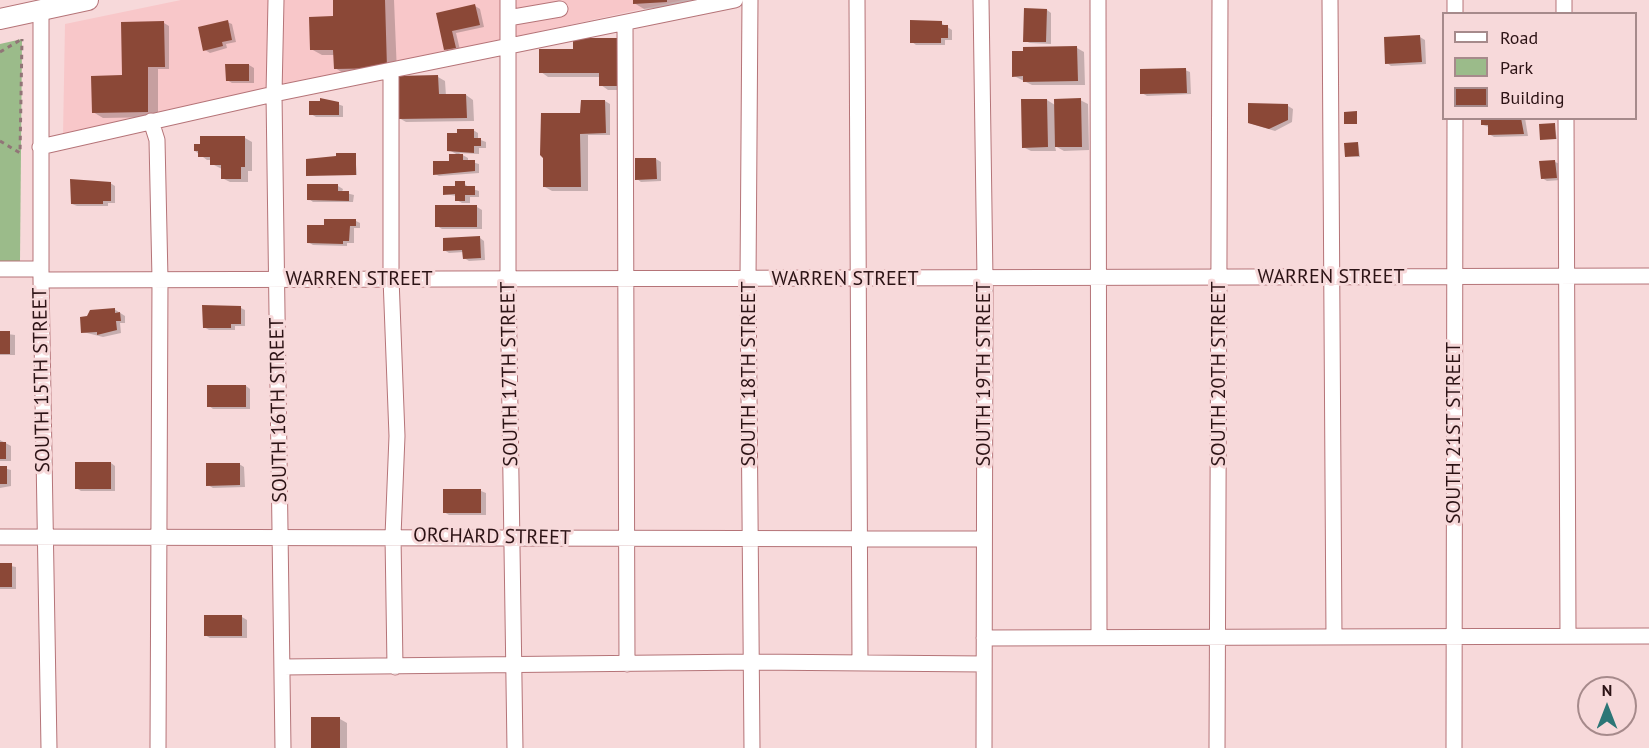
<!DOCTYPE html>
<html>
<head>
<meta charset="utf-8">
<style>
	body { margin:0 }
	#map { position:relative; width:1649px; height:748px; overflow:hidden; background:#f7d9da; font-family:"PT Sans",sans-serif }
	canvas { display:block }
	.legend { position:absolute; left:1442px; top:12px; width:195px; height:108px; box-sizing:border-box; background:#f7d9da; border:2px solid #a68a8b; margin:0; padding:8px 10px; list-style:none; font-size:18px; color:#2c1315 }
	.legend li { display:flex; align-items:center; gap:12px; height:30px }
	.legend b { width:30px; border:2px solid #a68a8b }
	.north { position:absolute; left:1577px; top:676px; width:60px; height:60px; box-sizing:border-box; background:#f7d9da; border:2px solid #a68a8b; border-radius:50%; rotate:0deg; font-size:16px; font-weight:700; line-height:24px; text-align:center; color:#2c1315 }
	.north::after { content:''; display:block; margin:auto; width:21px; height:27px; background:#2c7676; clip-path:polygon(50% 0,100% 100%,50% 72%,0 100%) }
</style>
</head>
<body>
<div id="map">
<canvas width="1649" height="748"></canvas>
<ul class="legend">
<li><b style="height:8px;background:#fff"></b>Road</li>
<li><b style="height:16px;background:#9bbb8a"></b>Park</li>
<li><b style="height:16px;background:#8b4837"></b>Building</li>
</ul>
<div class="north">N</div>
</div>
<script>
const g = document.querySelector('canvas').getContext('2d');
g.lineJoin = 'round';
function paint(path, color) {
  g.fillStyle = color;
  g.fill(path, 'evenodd');
}
function toPath(rows) {
  const path = new Path2D();
  for (const r of rows) {
    path.moveTo(r[0], r[1]);
    for (let i = 2; i < r.length; i += 2) path.lineTo(r[i], r[i + 1]);
  }
  return path;
}
function trace(path, color, width, dash) {
  g.strokeStyle = color;
  g.lineWidth = width;
  g.lineCap = dash ? 'butt' : 'round';
  g.setLineDash(dash || []);
  g.stroke(path);
}
function drawText(font, color, halo, rows, align = 'center') {
  g.font = font + ' "PT Sans",sans-serif';
  g.lineWidth = 6;
  g.setLineDash([]);
  g.textBaseline = 'middle';
  g.strokeStyle = halo;
  g.fillStyle = color;
  for (const [text, x, y, turn = 0] of rows) {
    g.save();
    g.translate(x, y);
    g.rotate((+turn || 0) * Math.PI / 180);
    g.textAlign = isNaN(turn) ? turn : align;
    if (halo) g.strokeText(text, 0, 0);
    g.fillText(text, 0, 0);
    g.restore();
  }
}
const built = toPath([
	[181,0,683,0,63,136,65,24]
]);
const green = toPath([
	[22,39,20,261,0,261,0,44]
]);
const shadow = toPath([
	[335,0,394,0,397,73,345,74,335,68,335,55,322,55,311,49,335,18],
	[634,0,729,0,708,4,644,9,634,3],
	[475,6,480,9,484,27,456,33,460,50,450,52,445,49,437,14],
	[1047,10,1051,13,1051,44,1030,43,1025,41],
	[227,22,232,24,236,42,226,44,227,48,210,53,205,50],
	[164,23,169,26,169,69,158,69,158,117,103,118,93,112],
	[941,23,952,30,952,40,945,40,945,45,916,45,912,42],
	[1420,37,1425,40,1426,64,1391,66,1387,63],
	[617,40,624,90,608,90,601,85,601,77,548,77,541,72,575,50],
	[1077,48,1084,52,1085,85,1032,85,1014,76],
	[249,65,254,68,254,83,232,83,227,80],
	[1185,70,1190,72,1191,94,1147,96,1142,93],
	[438,77,445,81,446,96,466,95,473,100,474,121,406,122,399,118],
	[327,100,343,106,343,117,316,117,311,114,311,102],
	[1047,100,1055,105,1080,100,1088,104,1089,150,1064,151,1055,146,1056,151,1031,151,1023,147],
	[605,101,610,104,610,135,588,135,588,191,552,191,545,187,545,157,580,115],
	[1288,106,1293,109,1292,122,1275,131,1249,123],
	[1483,118,1525,118,1528,136,1494,137,1489,134,1489,127,1483,125],
	[1554,124,1557,139,1542,139],
	[473,130,478,133,478,139,486,142,486,148,479,148,479,154,459,153,468,158,468,161,479,164,479,173,439,176,435,174,458,155,449,150],
	[245,138,252,142,252,171,248,171,248,182,230,182,222,178,222,169,212,164,212,160,207,160,195,151],
	[1358,144,1360,157,1346,156],
	[355,154,357,175,308,175],
	[656,159,661,162,661,181,641,182,637,179],
	[1555,162,1560,164,1561,180,1547,181,1542,178],
	[110,183,115,186,115,203,108,203,108,206,77,206,72,204],
	[464,183,469,188,479,191,479,197,470,197,470,203,462,203,457,200,457,196,444,194],
	[338,186,343,189,342,192,354,195,353,202,313,202,309,199],
	[477,207,482,210,482,229,442,229,437,226],
	[356,221,360,223,360,228,354,228,354,243,347,243,347,246,313,245,308,242,325,227],
	[480,238,484,241,485,260,469,261,464,258,464,252,449,253,444,250],
	[241,308,245,310,245,326,235,326,235,330,209,330,204,327],
	[114,309,125,316,125,323,120,323,121,333,103,337,83,332],
	[0,333,15,335,15,355,0,355],
	[246,386,250,389,250,409,213,409,209,406],
	[0,440,11,446,11,461,0,461],
	[111,463,115,466,115,491,81,491,76,488],
	[239,464,244,467,245,487,213,488,208,485],
	[0,467,11,470,11,486,0,488],
	[481,491,486,493,486,515,449,515,444,512],
	[0,564,16,567,16,589,0,589],
	[242,617,247,620,247,638,210,638,205,635],
	[340,719,347,723,347,748,313,748]
]);
const building = toPath([
	[333,0,385,0,387,68,334,69,333,50,310,50,309,17,333,16],
	[633,0,667,0,667,2,633,4],
	[475,4,480,25,452,31,456,48,444,50,436,13],
	[1024,8,1047,9,1046,42,1023,42],
	[228,20,232,40,222,42,223,46,203,51,198,27],
	[910,20,942,21,942,25,948,25,948,38,941,38,941,43,910,43],
	[164,21,165,67,148,67,148,112,92,113,91,76,122,75,121,22],
	[1420,35,1422,62,1385,64,1384,37],
	[573,38,618,38,617,86,599,86,599,73,539,73,539,49,573,49],
	[1077,46,1078,81,1023,82,1023,76,1012,77,1012,51,1023,51,1023,47],
	[225,64,249,64,249,81,226,81],
	[1186,68,1187,93,1140,94,1140,69],
	[438,75,439,94,466,94,467,118,397,119,396,76],
	[320,98,339,102,339,115,309,115,309,101,320,101],
	[1081,98,1082,147,1055,147,1054,99],
	[1021,99,1047,99,1048,147,1022,148],
	[581,100,605,100,606,133,580,134,581,187,543,187,543,158,540,155,541,113,580,113],
	[1248,103,1288,104,1288,120,1269,129,1248,123],
	[1357,111,1357,124,1344,124,1344,112],
	[1481,118,1521,118,1524,134,1488,135,1488,125,1481,125],
	[1555,123,1556,139,1540,140,1539,124],
	[457,129,474,129,474,138,481,138,481,146,474,146,474,153,447,151,447,133,457,133],
	[200,136,245,136,245,167,241,167,241,179,221,179,221,165,210,165,210,157,198,157,198,151,194,151,194,144,200,144],
	[1358,142,1359,156,1345,157,1344,143],
	[336,153,356,153,356,175,306,176,306,159,336,156],
	[449,154,463,154,463,160,475,160,475,171,433,175,433,161,449,161],
	[635,158,656,158,657,179,635,180],
	[1555,160,1557,178,1541,179,1539,161],
	[70,179,111,182,111,201,103,201,103,204,71,204],
	[455,181,465,181,465,186,475,186,475,195,465,195,465,201,455,201,455,194,443,195,443,186,455,186],
	[307,184,338,184,338,191,349,191,349,201,307,200],
	[435,205,477,205,477,227,435,227],
	[324,219,356,219,356,226,350,226,349,241,343,241,343,244,307,243,307,225,324,225],
	[480,236,481,258,463,259,462,250,443,251,443,238],
	[202,305,241,306,241,324,231,324,231,328,203,328],
	[115,308,115,313,120,312,121,321,116,321,117,330,97,335,97,332,81,333,80,317,87,316,90,310],
	[0,331,10,331,10,354,0,354],
	[207,385,246,385,246,407,207,407],
	[0,442,6,442,6,459,0,459],
	[75,462,111,462,111,489,75,489],
	[206,463,240,463,240,485,206,486],
	[0,466,7,466,7,484,0,484],
	[443,489,481,489,481,513,443,513],
	[0,563,12,563,12,587,0,587],
	[204,615,242,615,242,636,204,636],
	[311,717,340,717,340,748,311,748]
]);
const path = toPath([
	[0,52,22,39],
	[0,141,20,153,22,39]
]);
const minor = toPath([
	[276,0,274,94,283,748],
	[508,0,508,279,515,748],
	[750,0,748,279,752,748],
	[857,0,860,663],
	[981,0,985,279,984,748],
	[1098,0,1099,637],
	[1330,0,1334,637],
	[1564,0,1564,14],
	[41,11,41,280,49,748],
	[1455,14,1455,0],
	[508,18,560,9],
	[625,23,627,664],
	[391,72,391,278,397,436,393,536,395,667],
	[1566,118,1568,636],
	[151,121,157,140,160,279,158,748],
	[40,147,274,94,735,0],
	[0,269,41,269],
	[41,280,1649,276],
	[0,537,984,539],
	[984,638,1649,636],
	[283,667,752,662,984,664],
	[1217,748,1220,0],
	[1454,748,1455,118]
]);
const major = toPath([
	[0,19,88,0]
]);
const streetNames = [
	["WARREN STREET",1331,277],
	["WARREN STREET",359,279],
	["WARREN STREET",845,279],
	["SOUTH 17TH STREET",510,374,-91],
	["SOUTH 18TH STREET",749,374,-90],
	["SOUTH 19TH STREET",984,374,-90],
	["SOUTH 20TH STREET",1219,374,-90],
	["SOUTH 15TH STREET",42,380,-91],
	["SOUTH 16TH STREET",279,410,-91],
	["SOUTH 21ST STREET",1454,433,-90],
	["ORCHARD STREET",492,537,1]
];
paint(built, '#f8c7c9');
paint(green, '#9bbb8a');
paint(shadow, '#0003');
paint(building, '#8b4837');
trace(minor, '#b57478', 17);
trace(major, '#b57478', 22);
trace(path, '#917577', 3, [4.5, 4.5]);
trace(minor, '#fff', 15);
trace(major, '#fff', 20);
drawText('20px', '#2c1315', '#f7d9da', streetNames);
</script>
</body>
</html>
